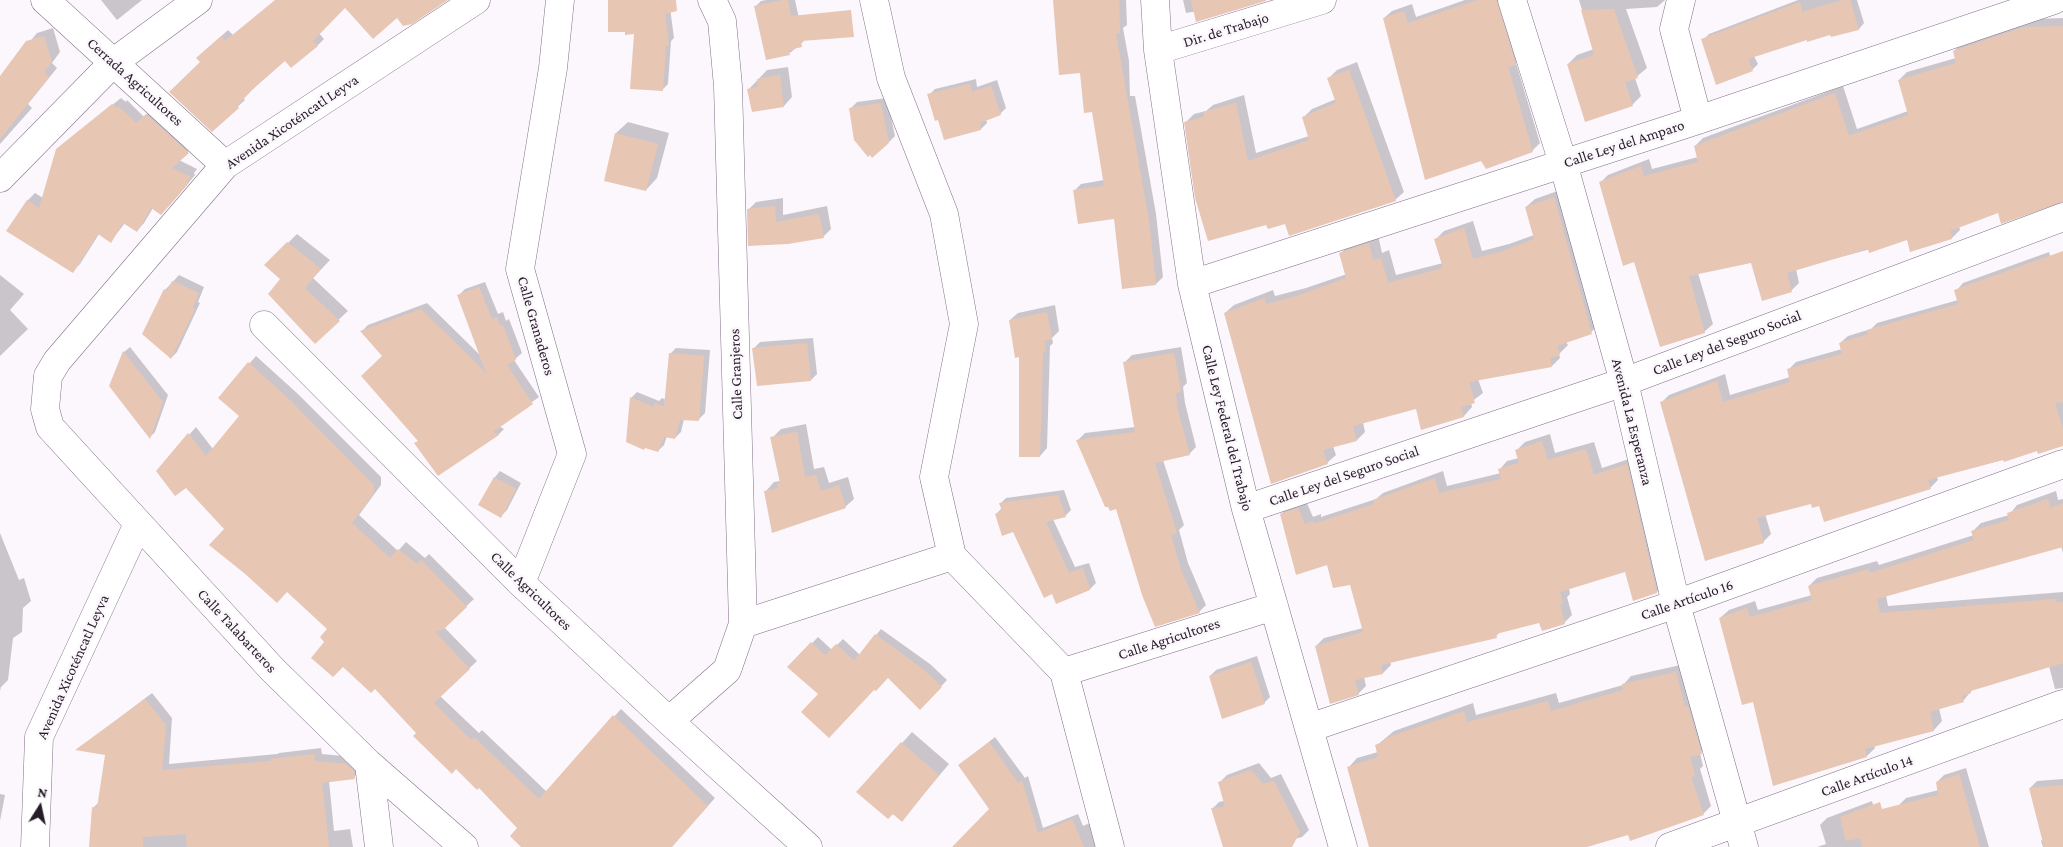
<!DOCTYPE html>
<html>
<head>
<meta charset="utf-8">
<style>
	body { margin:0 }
	#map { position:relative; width:2063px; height:847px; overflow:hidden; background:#fcf7fd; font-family:"Crimson Pro",serif }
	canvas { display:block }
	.north { position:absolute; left:15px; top:782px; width:50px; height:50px; -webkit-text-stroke:4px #fcf7fd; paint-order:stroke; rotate:10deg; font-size:14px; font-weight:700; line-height:20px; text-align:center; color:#251d27 }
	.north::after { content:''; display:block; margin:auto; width:18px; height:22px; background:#251d27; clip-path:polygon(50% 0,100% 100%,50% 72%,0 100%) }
</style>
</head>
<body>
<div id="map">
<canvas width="2063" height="847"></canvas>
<div class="north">N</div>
</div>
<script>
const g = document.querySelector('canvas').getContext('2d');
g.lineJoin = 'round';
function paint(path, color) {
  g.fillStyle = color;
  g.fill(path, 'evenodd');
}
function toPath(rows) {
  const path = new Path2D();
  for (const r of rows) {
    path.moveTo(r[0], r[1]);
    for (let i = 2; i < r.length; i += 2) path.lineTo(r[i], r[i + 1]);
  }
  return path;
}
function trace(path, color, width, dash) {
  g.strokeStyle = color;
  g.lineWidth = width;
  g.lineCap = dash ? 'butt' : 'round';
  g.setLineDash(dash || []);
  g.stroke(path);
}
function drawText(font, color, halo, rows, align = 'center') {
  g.font = font + ' "Crimson Pro",serif';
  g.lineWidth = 5;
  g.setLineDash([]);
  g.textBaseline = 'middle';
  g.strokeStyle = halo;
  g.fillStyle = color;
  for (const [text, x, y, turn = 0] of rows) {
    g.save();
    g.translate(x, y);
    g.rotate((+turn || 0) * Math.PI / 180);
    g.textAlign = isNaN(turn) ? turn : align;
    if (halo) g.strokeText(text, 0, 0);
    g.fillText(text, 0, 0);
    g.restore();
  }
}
const shadow = toPath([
	[101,0,142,0,117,20],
	[276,0,445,0,397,16,345,6,319,33,324,39,317,46,286,59,243,98,245,100,212,130,202,62,205,51,228,30,233,35],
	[611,0,669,0,674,38,671,41,668,84,662,90,635,32],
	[766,0,795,0,804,41,790,53,755,7,761,1],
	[1055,0,1126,0,1127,25,1123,28,1129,61,1130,96,1135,96,1156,214,1163,277,1156,284,1116,217,1074,191,1081,184,1104,180,1093,111,1081,72],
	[1183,0,1264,0,1186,13],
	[1465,0,1505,0,1523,56,1516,63,1540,143,1532,151,1384,18,1392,11,1412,4,1416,17],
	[1579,0,1665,0,1657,7,1626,9,1647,68,1635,78,1641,96,1632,105,1568,64,1577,55,1594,49],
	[1798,0,1857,0,1864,23,1859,29,1807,38,1754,56,1758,64,1752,70,1703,40,1709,34],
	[2063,18,2063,200,1999,211,1959,226,1960,230,1952,238,1911,250,1908,239,1796,269,1799,283,1791,291,1752,262,1698,273,1713,324,1704,332,1635,261,1600,183,1608,175,1649,159,1652,169,1698,157,1695,146,1703,138,1843,86,1857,129,1908,111,1899,80,1907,72,1956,58,1954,51,1962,43,2033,19],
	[53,28,60,52,52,63,57,68,28,104,32,108,0,144,0,78,37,33],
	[1357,62,1404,192,1395,200,1286,222,1186,122,1194,114,1206,111,1213,105,1244,95,1256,153,1309,136,1304,117,1312,109,1336,99,1329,78,1337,70],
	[788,67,792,97,784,106,749,89,767,70],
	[976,79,977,87,997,80,1006,108,1000,114,986,119,987,123,981,129,929,95,935,89],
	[121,98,126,102,127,100,144,117,154,107,195,145,179,160,197,169,194,173,195,175,169,206,153,208,144,223,137,231,125,223,111,241,99,234,80,264,72,272,8,230,28,200,35,193,43,198,57,149],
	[887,98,895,136,889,142,851,108,857,102],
	[628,122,669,133,657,178,646,190,606,180,616,133],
	[1563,189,1600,324,1591,332,1566,342,1568,345,1559,354,1560,358,1552,366,1478,379,1483,393,1471,402,1472,407,1464,416,1422,428,1417,408,1363,422,1365,432,1357,440,1333,446,1336,455,1327,463,1225,313,1234,305,1273,290,1275,296,1306,288,1347,274,1341,253,1349,245,1378,235,1382,253,1389,250,1396,275,1443,263,1436,239,1444,231,1473,221,1482,251,1509,244,1534,235,1526,207,1535,199],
	[783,198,783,215,827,206,831,229,823,237,776,243,748,210,756,202],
	[297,234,330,260,313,278,348,311,315,342,282,278,266,265],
	[2049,252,2054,270,2063,268,2063,444,1937,477,1938,480,1930,488,1820,505,1812,503,1765,514,1771,534,1763,542,1661,403,1669,395,1725,374,1730,395,1790,377,1788,370,1796,362,1842,349,1840,343,1848,336,1871,329,1877,323,1958,300,1956,291,1963,283],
	[0,275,24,294,10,310,28,329,0,356],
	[179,275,204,287,198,302,200,303,177,352,171,358,165,290],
	[485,282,498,314,503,312,506,321,509,319,522,353,514,360,539,397,499,426,504,429,498,435,439,474,419,440,384,356,362,331,368,325,427,303,481,356,459,295,465,289],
	[1055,305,1059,331,1052,338,1053,343,1050,346,1047,448,1040,456,1020,356,1010,320,1018,313],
	[813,338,817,374,811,380,754,348,760,342],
	[130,347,168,395,155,432,150,437,110,386,124,352],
	[1181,347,1187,383,1183,387,1185,403,1196,447,1189,454,1163,460,1184,525,1179,530,1188,563,1206,605,1199,612,1117,507,1078,440,1085,433,1135,427,1125,362,1132,355],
	[676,348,710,350,705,413,699,419,684,419,681,432,675,438,667,436,664,445,658,451,627,441,632,397,637,392,659,401,662,398,666,400,670,354],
	[256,356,298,394,381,477,381,485,359,515,398,551,406,542,425,558,429,554,474,599,444,627,477,661,440,696,479,733,482,730,547,792,621,709,715,798,671,847,521,847,518,828,480,787,418,733,375,687,326,641,329,628,225,529,186,486,157,471,196,427,213,449,241,416,219,398],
	[806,424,814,469,824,467,829,483,848,477,854,499,845,507,766,491,774,482,780,481,772,438,781,429],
	[1550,434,1555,453,1594,442,1602,468,1635,457,1665,584,1657,592,1626,571,1569,588,1570,594,1567,597,1572,615,1564,623,1540,621,1500,632,1496,636,1390,661,1391,665,1383,673,1364,677,1366,686,1358,694,1316,646,1324,638,1363,628,1350,583,1328,564,1281,514,1289,506,1306,501,1313,517,1321,514,1321,517,1376,499,1383,493,1443,471,1447,486,1501,473,1500,469,1507,461,1519,458,1517,450,1525,442],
	[500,471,521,483,507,510,501,516,495,477],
	[1064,490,1071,510,1065,516,1053,519,1075,567,1089,563,1096,583,1090,589,1056,603,1053,592,1014,530,996,514,1002,508,1000,504,1006,498],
	[2056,491,2058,500,2063,499,2063,553,2061,546,1886,595,1888,606,2063,592,2063,688,2055,689,2049,666,1973,689,1963,701,1939,708,1942,721,1934,730,1874,745,1875,748,1867,756,1754,700,1720,618,1729,610,1755,601,1758,610,1812,595,1809,586,1817,578,1877,561,1879,565,1974,535,1973,531,1981,523,2009,515,2017,505],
	[0,533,19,580,24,578,31,601,23,608,22,632,13,638,8,680,1,687,0,691],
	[881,629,930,664,947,680,920,709,888,677,819,694,789,667,818,637,832,650,843,639,860,655],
	[1257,656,1270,697,1264,703,1210,676,1216,670],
	[1685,664,1709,744,1700,753,1703,766,1700,769,1711,806,1703,814,1583,847,1371,847,1349,767,1357,758,1378,752,1376,746,1394,731,1473,703,1476,715,1556,693,1559,703,1623,685,1631,676],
	[152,693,172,718,169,764,277,754,279,753,321,748,322,754,354,757,362,770,354,777,329,781,334,831,350,829,353,847,90,847,93,808,100,801,106,754,78,749],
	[912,732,949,764,902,820,858,792],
	[995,737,1025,778,1028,776,1043,828,1078,814,1083,826,1092,822,1100,847,953,847,991,809,960,765],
	[1259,763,1271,778,1281,774,1309,830,1302,837,1288,841,1290,847,1224,847,1212,809,1219,802,1224,801,1220,782,1227,775],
	[1966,768,1989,847,1914,847,1899,805,1906,798,1939,790,1937,782,1944,775],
	[2063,779,2063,847,2043,847,2041,841,2043,839,2030,788,2037,781],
	[0,794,5,795,0,821],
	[1872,801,1884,847,1817,847,1826,844,1820,825,1827,818]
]);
const building = toPath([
	[275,0,448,0,412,24,403,26,397,18,373,39,345,8,313,41,318,46,291,68,285,61,253,89,237,106,239,108,212,132,169,92,200,62,196,58,221,36,225,41],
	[608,0,676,0,677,11,665,14,669,45,666,46,663,91,630,89,634,34,625,35,625,32,608,32],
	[783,0,788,0,791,16,851,10,854,37,801,41,802,47,789,50,790,55,766,60,754,6],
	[1053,0,1119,0,1120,33,1116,34,1149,221,1156,285,1122,289,1114,219,1078,224,1073,190,1104,186,1092,112,1084,113,1080,73,1059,75],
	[1191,0,1266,0,1266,1,1196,22],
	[1477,0,1497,0,1516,65,1508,67,1533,152,1486,169,1481,161,1425,180,1383,18,1404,11,1408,23],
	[1843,0,1850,0,1859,30,1831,37,1830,35,1807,42,1807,40,1748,59,1753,71,1716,85,1701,39,1800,2,1802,12],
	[1614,9,1638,78,1625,82,1633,106,1585,122,1567,64,1594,55,1581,10],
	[2063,26,2063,202,2001,224,1998,213,1950,231,1952,239,1910,252,1907,240,1869,253,1868,249,1787,273,1792,292,1762,301,1751,263,1689,276,1705,333,1660,347,1634,262,1623,266,1599,182,1641,166,1644,176,1698,162,1694,146,1835,93,1849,136,1908,115,1898,80,1956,63,1953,51,2024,27],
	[44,36,52,62,44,72,49,77,0,139,0,76,26,41],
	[1349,70,1396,201,1289,236,1285,224,1268,229,1266,225,1208,241,1195,198,1184,122,1204,117,1203,112,1236,103,1248,161,1309,140,1302,117,1336,103,1327,78],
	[780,75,784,107,752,112,747,89,758,87,757,79],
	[970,84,972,92,991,86,1001,115,980,123,981,130,944,140,938,120,935,121,927,94],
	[881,103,889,143,872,158,870,155,868,157,854,140,849,108],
	[112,104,117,108,119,107,136,123,146,114,189,153,172,168,191,177,187,181,189,183,161,215,151,208,137,232,123,223,111,243,98,234,73,273,6,231,27,200,39,208,56,149],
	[615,133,658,144,646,191,604,181],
	[1554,197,1592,334,1557,346,1560,355,1550,358,1552,367,1469,382,1475,403,1461,407,1464,417,1421,430,1416,409,1353,426,1357,441,1323,450,1328,464,1271,484,1224,313,1265,298,1266,304,1297,296,1346,278,1339,253,1369,243,1373,260,1381,258,1388,283,1443,268,1434,239,1464,228,1473,259,1500,252,1534,239,1525,207],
	[775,206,776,222,819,214,824,238,788,244,748,246,747,209],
	[287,242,321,269,305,288,340,321,315,344,268,294,280,279,264,265],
	[2063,251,2063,402,2055,403,2063,428,2063,446,2038,454,2037,451,2004,462,2003,460,1928,480,1931,489,1824,522,1819,506,1812,508,1811,504,1757,518,1764,543,1705,561,1660,402,1717,381,1723,402,1790,382,1787,369,1842,354,1839,343,1868,334,1867,330,1958,304,1954,290],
	[172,281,199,293,192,308,195,309,171,359,142,334,164,289,167,291],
	[479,287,492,319,497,317,500,326,503,325,516,360,507,365,533,404,493,432,499,435,438,476,414,443,418,441,361,376,382,356,360,331,421,309,486,373,457,295],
	[1047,312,1052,339,1044,341,1046,351,1043,352,1040,457,1019,457,1019,357,1015,358,1009,320],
	[807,343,811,381,757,386,752,348],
	[123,351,163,402,150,439,109,386],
	[669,353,704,356,699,421,680,420,675,439,664,437,658,452,645,448,644,450,626,442,630,397,654,407,655,403,664,407],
	[1174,353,1181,391,1176,394,1178,411,1190,455,1155,463,1177,533,1171,535,1181,570,1200,613,1155,627,1142,595,1116,509,1110,511,1108,507,1105,507,1076,440,1135,432,1123,362],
	[248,362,291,401,374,485,374,493,352,523,390,558,398,549,417,564,421,560,467,607,444,629,435,632,470,669,434,703,471,740,474,737,539,799,613,715,708,806,672,847,521,847,510,836,517,828,479,788,477,790,456,769,452,774,413,736,416,733,375,689,371,693,343,667,333,677,311,658,324,642,320,637,327,629,287,592,277,603,244,573,209,545,224,529,186,488,175,496,156,471,188,433,206,456,239,416,218,398],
	[797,432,805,477,816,475,821,491,839,485,846,508,772,533,764,491,778,488,777,484,780,483,770,437],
	[1542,441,1548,460,1586,449,1594,475,1627,464,1657,593,1633,601,1625,572,1560,592,1563,603,1560,604,1565,624,1542,631,1539,623,1496,634,1497,638,1381,665,1383,674,1355,680,1359,695,1330,704,1315,646,1363,632,1350,585,1333,588,1327,565,1296,575,1280,514,1298,508,1305,524,1313,521,1313,524,1374,504,1373,500,1435,478,1439,493,1501,479,1498,469,1519,463,1515,450],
	[494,477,516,489,501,518,478,505],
	[1058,495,1066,517,1046,522,1069,573,1083,568,1090,590,1056,604,1052,594,1044,598,1013,532,1002,536,995,514,1002,511,999,503],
	[2048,499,2050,508,2063,503,2063,547,1877,599,1880,613,2056,599,2056,603,2063,602,2063,663,1971,691,1971,693,1962,696,1964,702,1930,712,1934,731,1865,749,1867,757,1773,786,1753,702,1742,705,1719,618,1747,608,1750,617,1812,600,1808,586,1869,569,1870,573,1974,540,1971,531,2009,520,2007,513],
	[875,634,924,670,942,687,920,710,888,678,876,691,874,690,829,738,801,712,818,694,787,667,811,642,825,655,836,644,854,661],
	[1251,662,1265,704,1222,719,1209,676],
	[1676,672,1685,707,1688,706,1702,754,1690,757,1695,776,1691,777,1704,815,1630,841,1628,835,1587,847,1369,847,1347,767,1378,757,1375,745,1385,741,1384,739,1464,711,1467,722,1548,701,1551,711,1623,690,1622,684],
	[145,699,166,725,162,770,271,761,270,759,315,754,315,761,346,764,354,771,355,779,322,783,329,847,187,847,186,834,143,837,143,847,89,847,92,807,97,808,105,755,75,750],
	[901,742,939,775,902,822,893,814,888,819,856,792],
	[989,742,1018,783,1022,781,1038,833,1072,819,1084,847,952,847,989,809,958,765],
	[1251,770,1263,784,1274,781,1300,832,1292,847,1223,847,1211,808,1225,807,1218,782],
	[1959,774,1980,847,1862,847,1860,838,1846,841,1840,817,1880,802,1882,809,1938,795,1936,782],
	[2063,785,2063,847,2044,847,2029,788]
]);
const street = toPath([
	[45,0,225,165],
	[874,0,891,78,944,214,964,324,934,477,952,556,1064,672,1110,847],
	[1155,0,1158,50,1192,284,1246,509,1343,847],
	[1681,0,1674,29,1698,120],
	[1158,50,1322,0],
	[0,178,114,62,198,0],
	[1192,284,1698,120,2054,0],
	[264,325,521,583],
	[1246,509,1624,382,2063,217],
	[743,624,952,556],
	[1064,672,1274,606],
	[669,721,727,670,743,624,728,86,722,21,712,0],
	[1309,728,1676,604,2063,464],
	[369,764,379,847],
	[35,847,39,737,138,524],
	[464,847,369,764,272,669,50,427,45,409,48,376,57,361,225,165,476,0],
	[1670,847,2063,704]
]);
const secondary = toPath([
	[560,0,553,68,520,269,572,454,521,583,669,721,808,847],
	[1512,0,1563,163,1624,382,1676,604,1744,847]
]);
const streetNames = [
	["Dir. de Trabajo",1226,30,-17],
	["Cerrada Agricultores",135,82,42],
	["Avenida Xicoténcatl Leyva",292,122,-34],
	["Calle Ley del Amparo",1624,144,-18],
	["Calle Granaderos",536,326,74],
	["Calle Ley del Seguro Social",1727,343,-21],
	["Calle Granjeros",736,374,-92],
	["Avenida La Esperanza",1632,422,76],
	["Calle Ley Federal del Trabajo",1227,428,76],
	["Calle Ley del Seguro Social",1344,476,-19],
	["Calle Agricultores",531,591,44],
	["Calle Artículo 16",1687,600,-19],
	["Calle Talabarteros",237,631,47],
	["Calle Agricultores",1169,639,-18],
	["Avenida Xicoténcatl Leyva",73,667,-66],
	["Calle Artículo 14",1867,776,-20]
];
paint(shadow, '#0003');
paint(building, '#e8c6b4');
trace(street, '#836f89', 29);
trace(secondary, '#836f89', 29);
trace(street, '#fff', 28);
trace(secondary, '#fff', 28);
drawText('15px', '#251d27', '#fcf7fd', streetNames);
</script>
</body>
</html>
